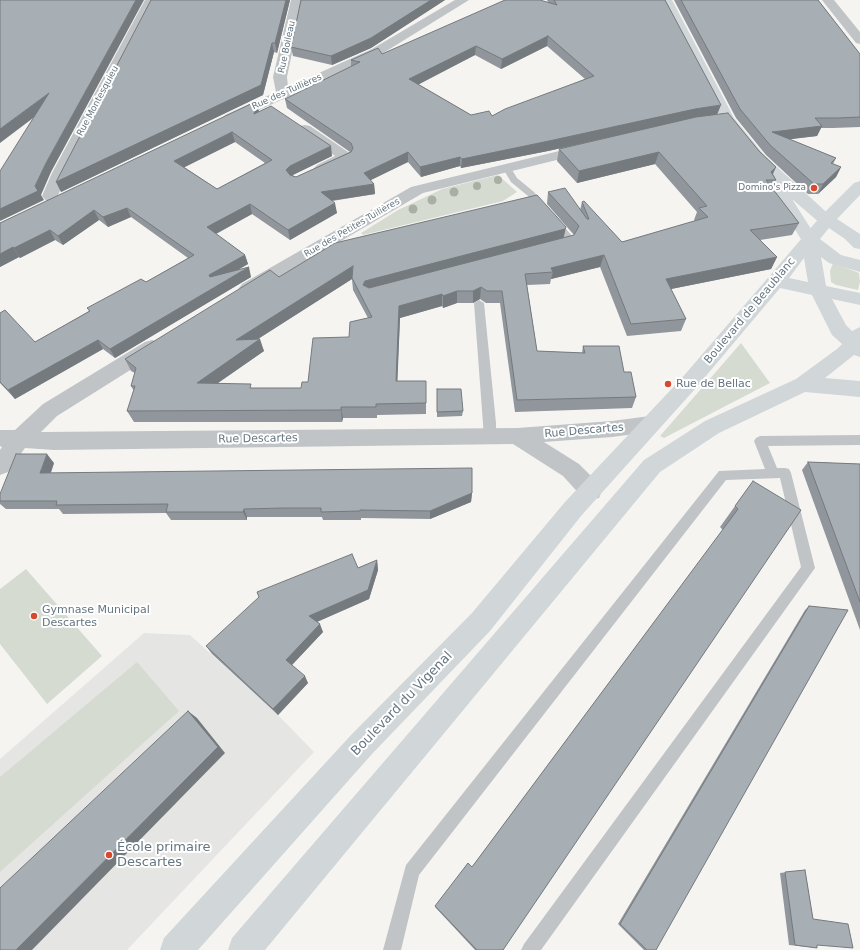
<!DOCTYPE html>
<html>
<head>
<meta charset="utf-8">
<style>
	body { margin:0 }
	canvas { display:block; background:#f5f4f1 }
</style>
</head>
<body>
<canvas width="860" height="950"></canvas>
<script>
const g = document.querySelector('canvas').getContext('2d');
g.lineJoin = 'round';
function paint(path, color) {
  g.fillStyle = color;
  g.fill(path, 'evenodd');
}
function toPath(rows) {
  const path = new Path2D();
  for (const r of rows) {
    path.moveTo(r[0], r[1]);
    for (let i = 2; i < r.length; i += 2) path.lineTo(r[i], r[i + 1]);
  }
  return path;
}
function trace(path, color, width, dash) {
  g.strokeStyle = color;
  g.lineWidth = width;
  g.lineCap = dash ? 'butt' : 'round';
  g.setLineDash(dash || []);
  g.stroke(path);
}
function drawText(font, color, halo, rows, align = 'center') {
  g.font = font + ' "DejaVu Sans",sans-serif';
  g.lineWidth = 4;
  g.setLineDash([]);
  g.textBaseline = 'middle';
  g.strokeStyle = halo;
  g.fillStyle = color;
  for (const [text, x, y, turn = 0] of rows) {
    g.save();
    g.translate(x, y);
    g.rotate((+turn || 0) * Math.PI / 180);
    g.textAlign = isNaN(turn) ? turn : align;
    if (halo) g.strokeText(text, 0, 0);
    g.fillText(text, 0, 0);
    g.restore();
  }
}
const built = toPath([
	[144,633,190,635,278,715,314,752,127,950,0,950,0,759]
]);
const green = toPath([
	[498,175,517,192,503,201,363,235,361,233,398,210,442,189],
	[833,263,859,273,860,282,858,290,836,285,831,282,830,271],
	[741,343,770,383,664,438,660,436],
	[26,569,102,656,47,704,0,644,0,589],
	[137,662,179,711,0,872,0,777]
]);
const lane = toPath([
	[503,165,509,165,517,178,534,192,573,237,575,239,571,246,560,249,557,248,555,246,557,244,564,242,565,239,528,196,511,182,502,167,503,165],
	[479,300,484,303,496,423,496,437,494,440,490,442,486,440,484,437,474,303,479,300],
	[860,435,860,445,768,446,777,468,785,468,789,469,791,473,815,568,541,950,521,950,524,944,801,567,780,478,726,480,419,875,401,950,383,950,406,865,719,471,765,469,754,441,756,438,760,436,860,435]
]);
const street = toPath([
	[145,0,157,0,68,173,58,195,63,201,61,204,55,206,49,204,42,196,52,173,145,0],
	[291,0,303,0,287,77,288,87,372,49,455,0,469,0,380,55,235,121,230,122,225,121,223,118,225,115,276,92,273,77,291,0],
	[822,0,834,0,860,32,860,44,856,43,822,0],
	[305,125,310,126,351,154,353,157,351,160,327,171,322,173,317,171,314,168,317,165,335,156,300,132,298,129,300,126,305,125],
	[588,144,593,145,595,148,593,151,423,193,254,292,248,294,242,292,239,288,242,284,411,187,588,144],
	[152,340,159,342,162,347,159,352,57,416,41,432,517,428,612,421,650,416,657,418,660,424,657,430,650,432,612,437,544,442,579,464,599,484,602,491,599,498,591,500,583,498,563,476,513,444,54,450,25,448,8,472,0,475,0,450,2,447,0,446,0,430,15,430,43,404,145,342,152,340]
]);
const secondary = toPath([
	[660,0,672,0,734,118,765,156,835,220,833,224,827,225,821,224,792,199,818,240,816,244,810,245,804,244,767,184,770,181,773,180,755,162,721,119,660,0]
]);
const primary = toPath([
	[860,181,860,195,837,219,860,234,860,249,854,248,845,239,829,228,820,239,841,255,860,260,860,272,829,263,821,257,826,286,860,293,860,305,832,299,846,325,852,331,860,327,860,357,854,355,825,378,860,381,860,397,805,392,719,433,660,472,265,950,228,950,232,938,644,460,705,421,796,379,837,349,842,344,832,335,812,295,780,288,695,389,581,516,490,631,372,754,198,950,160,950,164,938,352,734,472,613,565,502,681,379,821,216,854,183,860,181],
	[804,258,808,282,789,278,804,258]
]);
const trees = [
	[498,180,4],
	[477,186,4],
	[454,192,4.5],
	[432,200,4.5],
	[413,209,4.5]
];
const wall = toPath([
	[151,0,290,0,277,53,274,52,263,95,61,192],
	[301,0,445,0,371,48,332,65,293,56,291,47],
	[547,0,665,0,717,114,759,151,776,167,773,174,776,180,772,189,799,223,792,235,760,240,777,257,771,269,671,289,686,319,681,331,627,336,600,267,551,279,550,284,527,285,537,351,582,353,583,346,624,372,636,397,632,408,515,412,500,303,486,303,480,299,473,303,457,303,443,308,442,306,400,318,397,381,426,381,426,414,377,415,377,418,343,418,342,422,134,422,127,411,134,391,131,386,135,373,131,371,125,359,279,277,564,238,574,235,547,204,548,192,580,210,582,202,622,242,695,221,694,220,697,212,655,164,577,183,557,161,559,149,692,119,548,151,461,168,460,166,421,177,408,162,370,180,374,184,375,194,332,201,337,213,290,240,252,214,216,234,245,255,248,264,239,269,251,277,115,358,103,349,15,399,0,383,0,313,35,342,89,311,87,308,146,282,188,258,131,217,108,227,99,220,63,245,55,240,20,258,19,257,0,267,0,223,259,111,332,156,292,175,296,177,350,152,287,108,285,99,351,67,351,60,382,54,548,2],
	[547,46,585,79,492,116,471,115,418,84,475,55,501,69],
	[235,142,265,163,217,189,184,167],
	[352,279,353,290,368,318,308,382,301,388,252,388,218,383,264,351,258,339],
	[674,0,818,0,860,54,860,127,833,128,821,128,817,136,789,139,836,158,833,164,841,167,836,177,818,194,808,194,766,155,736,118],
	[437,389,463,411,462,416,437,417],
	[808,462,860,464,860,630,802,470],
	[54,463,51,473,472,493,471,502,430,519,361,518,361,520,323,520,322,517,247,517,247,520,171,520,166,513,63,514,59,509,6,509,0,504,0,494],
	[753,481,503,950,475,950,435,907,435,906,472,867,723,530,720,527],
	[377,560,378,570,369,599,317,622,323,632,292,665,308,683,278,715,212,654,206,646,358,568],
	[809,606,656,950,644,950,618,924,805,610],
	[805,870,813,919,817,948,789,945,780,873]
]);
const shadedWall = toPath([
	[136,0,144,0,51,172,41,195,44,200,0,221,0,209,35,186,46,163],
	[286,0,290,0,277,53,275,43],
	[431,0,445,0,371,48,332,65,331,56],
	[548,36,547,46,501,69,502,59],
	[272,43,274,52,263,95,61,192,56,182],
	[476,46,475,55,410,89,409,79],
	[49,93,53,103,0,143,0,129],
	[257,101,259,111,256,124,254,114],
	[721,105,717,115,692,119,548,151,461,168,462,159,695,109],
	[822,126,817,136,768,142,772,132],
	[232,132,235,142,177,171,174,161],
	[331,146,332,156,291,176,288,180,286,170,290,166],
	[408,152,408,162,365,183,364,173],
	[659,152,655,164,577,183,579,171],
	[460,157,460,166,421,177,420,167],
	[776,167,770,179,771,172],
	[841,167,836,177,818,194,823,184],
	[374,184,375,194,322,202,321,192],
	[335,203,337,213,290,240,288,230],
	[250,204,252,214,210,237,207,227],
	[127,208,131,217,108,227,103,217],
	[94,210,99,220,63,245,58,236],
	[566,227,563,241,364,297,363,285,365,281],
	[50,230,55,240,20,258,14,248],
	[13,247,19,257,0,267,0,254],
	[245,255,248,264,212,285,209,275],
	[604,255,600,267,551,279,553,272,551,268],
	[777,257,771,269,661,291,666,279],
	[353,266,352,279,239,351,236,340],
	[249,267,251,277,115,358,110,349],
	[481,287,480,299,473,303,473,291],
	[457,291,457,303,443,308,443,296],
	[442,294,442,306,400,318,397,392,396,381,399,306],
	[260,339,264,351,202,394,197,383],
	[98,340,103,349,15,399,8,390],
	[341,407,343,418,342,422,341,410],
	[47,454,54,463,47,482,40,473],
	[472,493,471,502,430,519,430,511],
	[244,509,247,517,247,520,243,512],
	[377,560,378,570,369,599,312,624,309,616],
	[320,624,323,632,290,667,286,660],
	[305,676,308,683,278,715,273,709],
	[188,711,197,718,225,753,32,950,16,950]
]);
const building = toPath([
	[0,0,136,0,46,163,35,186,38,191,0,209,0,171,49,93,0,129,0,0],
	[151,0,286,0,275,43,272,43,261,85,56,182,151,0],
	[301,0,431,0,371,38,331,56,291,47,301,0],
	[505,0,540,0,557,5,554,0,665,0,721,105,695,109,549,141,462,159,460,157,420,167,408,152,364,173,374,184,321,192,335,203,288,230,250,204,207,227,245,255,209,275,210,277,249,267,110,349,98,340,8,390,0,382,0,313,5,310,35,342,90,311,87,308,141,279,146,282,194,255,127,208,103,217,94,210,58,236,50,230,14,248,13,247,0,254,0,223,257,101,254,114,271,106,331,146,290,166,286,170,290,175,296,177,351,152,353,148,351,143,285,99,360,62,351,60,378,48,382,54,505,0],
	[548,36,594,76,505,109,492,116,489,111,471,115,409,79,476,46,502,59,548,36],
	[232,132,272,160,217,189,174,161,232,132],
	[681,0,818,0,860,54,860,117,838,118,815,118,822,126,772,132,836,158,831,163,841,167,823,184,814,184,770,145,740,109,681,0],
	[728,113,759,151,776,167,771,172,776,180,766,180,799,223,750,230,777,257,666,279,686,319,631,324,604,255,551,268,553,272,525,274,537,351,585,353,583,346,619,346,624,372,631,372,636,397,517,400,502,291,487,291,481,287,473,291,457,291,443,296,442,294,399,306,396,381,426,381,426,403,376,404,376,407,341,407,341,410,127,411,135,386,131,386,136,368,125,359,270,270,279,277,335,243,537,195,566,227,565,229,365,281,363,285,369,288,574,235,579,226,548,192,565,188,587,219,589,219,582,202,584,201,622,242,708,217,699,208,707,206,659,152,579,171,559,149,696,117,728,113],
	[353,266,352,278,372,317,350,322,349,337,313,338,308,382,302,382,301,388,250,388,251,384,197,383,260,339,236,340,353,266],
	[437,389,461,389,463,411,437,412,437,389],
	[16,454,47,454,40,473,472,468,472,493,430,511,360,510,360,511,321,512,321,508,283,508,244,509,243,512,166,512,168,504,56,505,57,501,0,501,0,494,16,454],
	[808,462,860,464,860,602,808,462],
	[753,481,801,510,503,950,477,950,435,906,468,863,472,867,738,509,735,506,753,481],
	[352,554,358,568,377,560,368,590,309,616,320,624,286,660,305,676,273,709,206,646,259,597,257,592,352,554],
	[809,606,848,610,656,950,647,950,620,924,809,606],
	[188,711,218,747,16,950,0,950,0,888,188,711],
	[805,870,813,919,848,924,853,948,817,945,817,948,795,945,785,872,805,870]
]);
const markers = [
	[814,188,4,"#d8492e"],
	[668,384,4,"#d8492e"],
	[34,616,4,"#d8492e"],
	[109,855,4,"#d8492e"]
];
const farStreetnames = [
	["Rue Boileau",287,47,-78],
	["Rue des Tuilières",287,92,-24],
	["Rue Montesquieu",98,101,-62],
	["Rue des Petites Tuilières",352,228,-30]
];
const farPoinames = [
	["Domino's Pizza",806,188]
];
const streetNames = [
	["Boulevard de Beaublanc",750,311,-50],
	["Rue Descartes",584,431,-5],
	["Rue Descartes",258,439,-1]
];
const poiNames = [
	["Rue de Bellac",676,384],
	["Gymnase Municipal",42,610],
	["Descartes",42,623]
];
const nearStreetnames = [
	["Boulevard du Vigenal",402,704,-46]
];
const nearPoinames = [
	["École primaire",117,848],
	["Descartes",117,863]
];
paint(built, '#e5e6e4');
paint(green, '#d6dbd2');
paint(lane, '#c0c4c7');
paint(street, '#c0c4c7');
paint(secondary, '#d1d6d9');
paint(primary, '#d1d6d9');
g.fillStyle = '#a8b0a3';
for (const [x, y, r] of trees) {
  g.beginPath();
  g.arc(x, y, r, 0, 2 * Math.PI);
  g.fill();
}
paint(wall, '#90969b');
paint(shadedWall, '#757a7e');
paint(building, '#a7afb4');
trace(building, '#757a7e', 1);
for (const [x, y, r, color] of markers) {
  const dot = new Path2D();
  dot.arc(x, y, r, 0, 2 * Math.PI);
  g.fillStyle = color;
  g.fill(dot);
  trace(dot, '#fff', 1.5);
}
drawText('9px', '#657680', '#fff', farStreetnames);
drawText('9px', '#657680', '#fff', farPoinames, 'right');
drawText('11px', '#657680', '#fff', streetNames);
drawText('11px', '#657680', '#fff', poiNames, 'left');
drawText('13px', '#657680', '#fff', nearStreetnames);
drawText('13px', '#657680', '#fff', nearPoinames, 'left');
</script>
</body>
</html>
